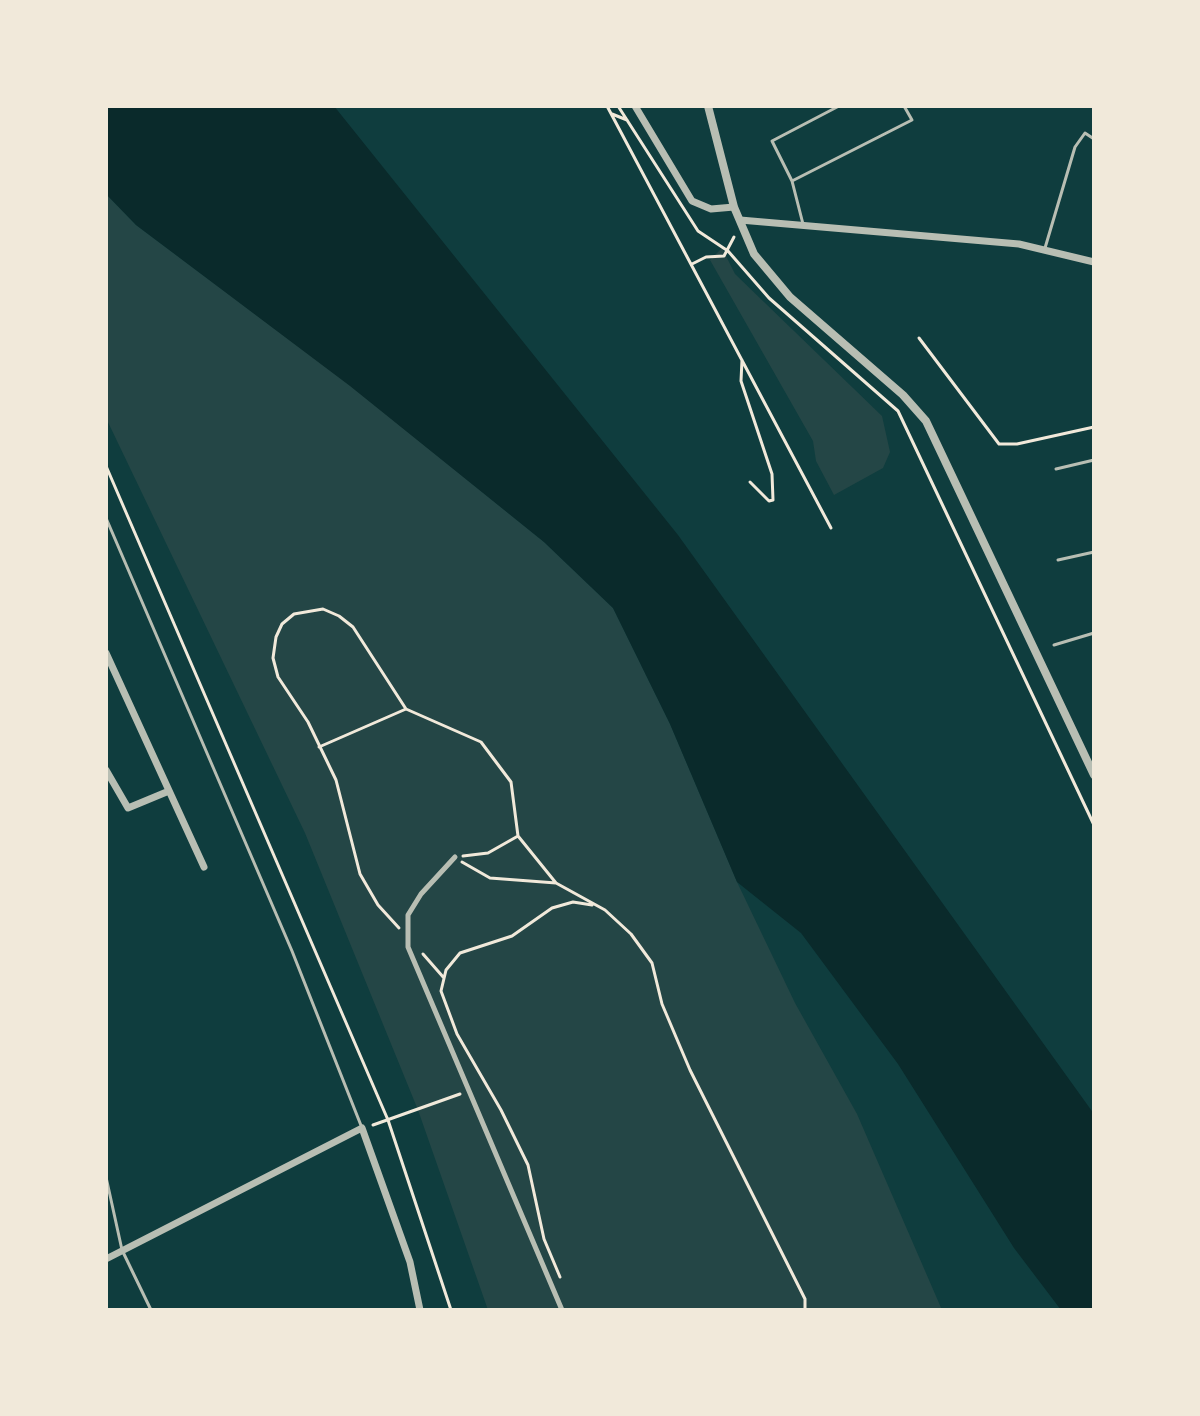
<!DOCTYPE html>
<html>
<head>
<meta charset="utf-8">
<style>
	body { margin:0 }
	#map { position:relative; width:1200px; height:1416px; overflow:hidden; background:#0f3d3e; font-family:Inter,sans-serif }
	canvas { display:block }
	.frame { position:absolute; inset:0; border:108px solid #f1e9da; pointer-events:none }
</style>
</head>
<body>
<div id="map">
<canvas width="1200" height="1416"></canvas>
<div class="frame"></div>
</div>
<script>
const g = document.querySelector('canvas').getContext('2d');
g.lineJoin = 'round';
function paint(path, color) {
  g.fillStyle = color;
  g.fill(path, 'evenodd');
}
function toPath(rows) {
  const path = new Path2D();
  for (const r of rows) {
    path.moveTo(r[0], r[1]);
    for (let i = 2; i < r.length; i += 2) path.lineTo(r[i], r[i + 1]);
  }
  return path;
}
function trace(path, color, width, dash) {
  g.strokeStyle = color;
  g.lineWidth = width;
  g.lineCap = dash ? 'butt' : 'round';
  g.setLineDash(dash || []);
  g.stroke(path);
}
const green = toPath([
	[106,194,136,225,350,385,544,542,613,608,670,724,737,882,795,1003,857,1114,942,1310,488,1310,418,1110,305,833,106,418],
	[722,248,735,274,882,416,890,452,883,468,834,495,816,461,813,441,710,260]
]);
const water = toPath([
	[106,106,334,106,678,535,1094,1114,1094,1310,1061,1310,1014,1248,898,1064,801,933,737,882,670,724,613,608,544,542,350,386,136,225,106,194]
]);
const path = toPath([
	[607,106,831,528],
	[618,106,698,231,728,251,769,298,898,411,1094,825],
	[612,114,627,120],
	[692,264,706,257,724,256,734,237],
	[919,338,999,444,1017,444,1094,427],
	[742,360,741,381,772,474,773,500,769,501,750,482],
	[106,466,388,1120,451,1310],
	[319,747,406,709],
	[463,856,488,853,518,836,556,883],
	[462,862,490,878,556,883,605,910,631,934,652,963,662,1004,690,1070,805,1299,805,1310],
	[399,928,378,905,360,874,336,780,308,722,278,677,273,658,276,637,282,624,294,614,323,609,339,616,353,627,406,709,481,742,511,782,518,836],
	[423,954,444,978],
	[373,1125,460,1094],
	[560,1277,544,1239,528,1165,501,1110,457,1034,441,991,446,970,460,953,512,936,552,908,573,902,592,905]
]);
const service = toPath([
	[792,181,912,120,904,106],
	[803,224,792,181,772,141,839,106],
	[1045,248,1075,147,1085,133,1094,139],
	[1056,469,1094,460],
	[106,518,292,951,362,1128],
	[1058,560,1094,552],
	[1054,645,1094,633],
	[106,1177,122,1250,151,1310]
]);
const pedestrian = toPath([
	[455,857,421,894,408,915,408,947,562,1310]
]);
const minor = toPath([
	[635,106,692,201,711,209,734,207],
	[740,220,1019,244,1094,262],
	[106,653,204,867],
	[106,770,128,808,169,791],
	[106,1259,362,1128,410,1262,420,1310]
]);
const tertiary = toPath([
	[708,106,734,207,754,254,790,297,903,395,926,421,1094,775]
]);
paint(green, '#244646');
paint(water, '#0a2a2b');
trace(path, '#f1e9da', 3);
trace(service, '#b8beb3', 3);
trace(pedestrian, '#b8beb3', 5);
trace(minor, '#b8beb3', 7);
trace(tertiary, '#b8beb3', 8);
</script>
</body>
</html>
